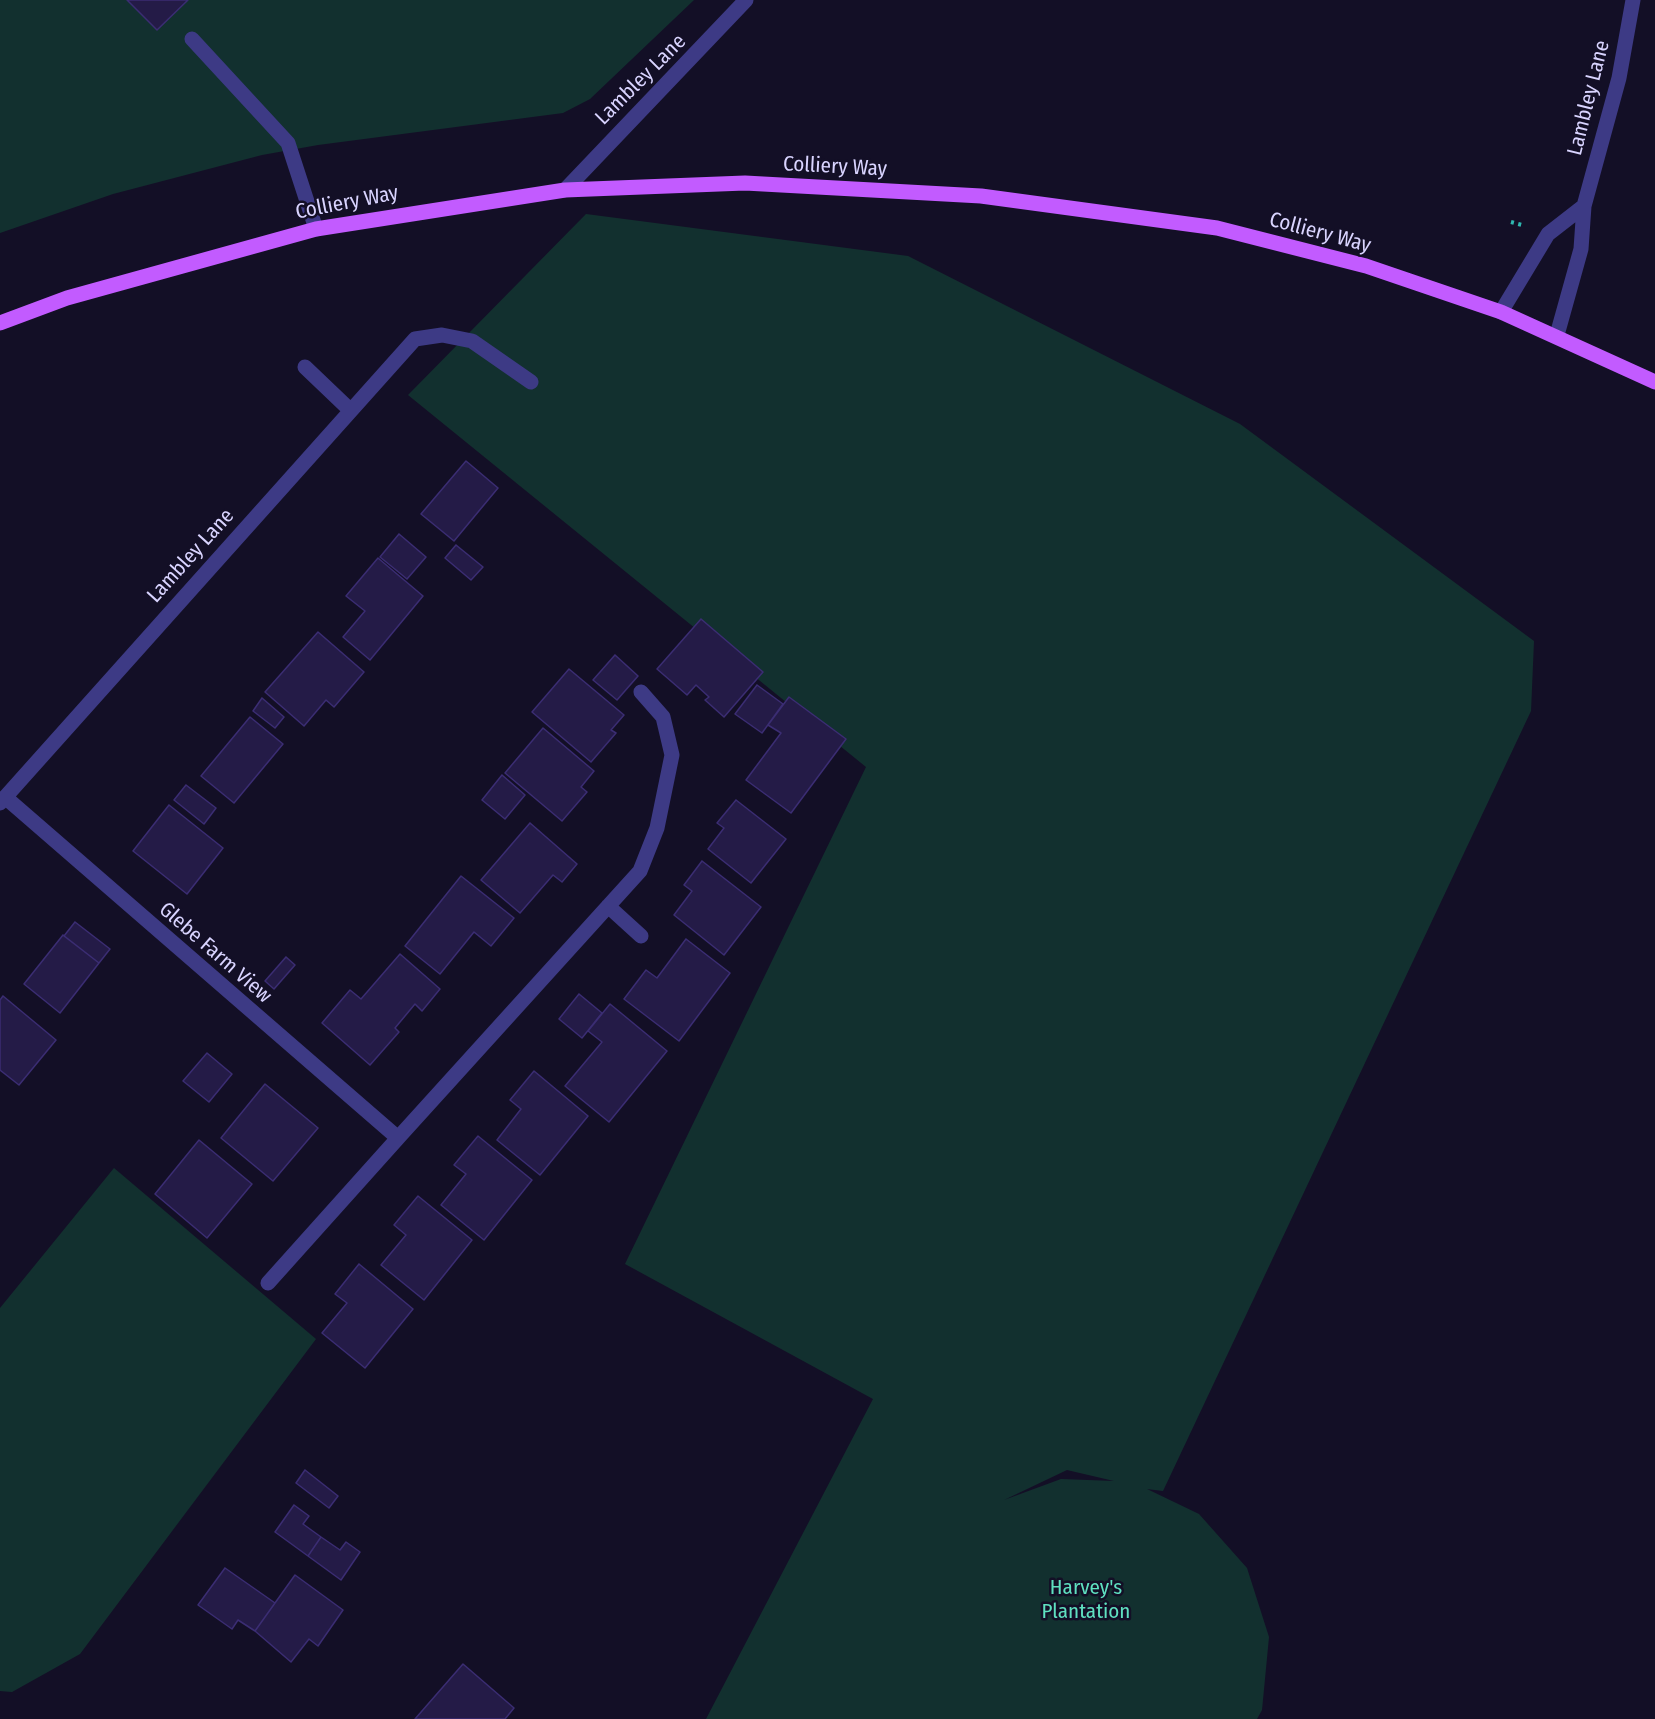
<!DOCTYPE html>
<html>
<head>
<meta charset="utf-8">
<style>
	body { margin:0 }
	canvas { display:block; background:#130f26 }
</style>
</head>
<body>
<canvas width="1655" height="1719"></canvas>
<script>
const g = document.querySelector('canvas').getContext('2d');
g.lineJoin = 'round';
function paint(path, color) {
  g.fillStyle = color;
  g.fill(path, 'evenodd');
}
function toPath(rows) {
  const path = new Path2D();
  for (const r of rows) {
    path.moveTo(r[0], r[1]);
    for (let i = 2; i < r.length; i += 2) path.lineTo(r[i], r[i + 1]);
  }
  return path;
}
function trace(path, color, width, dash) {
  g.strokeStyle = color;
  g.lineWidth = width;
  g.lineCap = dash ? 'butt' : 'round';
  g.setLineDash(dash || []);
  g.stroke(path);
}
function drawText(font, color, halo, rows, align = 'center') {
  g.font = font + ' "Fira Sans Condensed",sans-serif';
  g.lineWidth = 5;
  g.setLineDash([]);
  g.textBaseline = 'middle';
  g.strokeStyle = halo;
  g.fillStyle = color;
  for (const [text, x, y, turn = 0] of rows) {
    g.save();
    g.translate(x, y);
    g.rotate((+turn || 0) * Math.PI / 180);
    g.textAlign = isNaN(turn) ? turn : align;
    if (halo) g.strokeText(text, 0, 0);
    g.fillText(text, 0, 0);
    g.restore();
  }
}
const green = toPath([
	[0,0,694,0,590,99,563,113,318,145,262,155,113,194,0,233],
	[586,214,908,256,1240,424,1534,641,1531,711,1163,1491,1147,1489,1199,1514,1247,1568,1269,1637,1262,1710,1257,1719,706,1719,873,1399,625,1264,866,767,408,395],
	[1067,1470,1114,1481,1061,1479,1004,1500],
	[114,1168,316,1339,80,1654,12,1692,0,1691,0,1308]
]);
const building = toPath([
	[127,0,188,0,157,30,127,0],
	[466,461,498,488,454,541,421,514,466,461],
	[399,534,426,557,407,579,380,557,399,534],
	[456,545,483,567,471,580,445,558,456,545],
	[378,558,423,596,370,660,343,637,365,611,346,596,378,558],
	[701,619,763,672,724,717,705,700,709,697,696,685,687,695,657,669,701,619],
	[318,632,364,672,334,707,326,700,304,726,265,692,318,632],
	[615,655,638,676,617,700,593,680,615,655],
	[569,669,624,715,611,730,616,733,591,762,532,712,569,669],
	[757,685,783,704,762,733,735,714,757,685],
	[789,697,846,739,791,813,746,780,781,733,768,725,789,697],
	[262,698,284,717,275,728,253,711,262,698],
	[250,717,283,744,234,803,201,776,250,717],
	[543,728,594,771,581,787,587,792,562,821,505,773,543,728],
	[502,775,525,795,505,819,482,800,502,775],
	[186,785,216,808,204,824,174,800,186,785],
	[736,800,786,839,751,883,708,849,724,828,717,823,736,800],
	[169,805,223,848,187,894,133,851,169,805],
	[530,823,577,864,562,882,553,875,520,913,481,880,530,823],
	[702,861,761,907,724,955,674,915,692,891,684,885,702,861],
	[461,876,514,918,491,946,474,932,440,974,405,946,461,876],
	[75,922,110,949,99,963,64,936,75,922],
	[63,935,99,963,60,1013,24,984,63,935],
	[686,939,730,973,679,1041,624,999,646,970,657,978,686,939],
	[400,954,440,989,422,1011,415,1004,395,1028,399,1032,370,1065,322,1023,350,990,361,999,400,954],
	[286,957,295,965,274,989,265,981,286,957],
	[579,994,602,1013,582,1038,559,1019,579,994],
	[3,996,56,1040,19,1085,0,1070,0,1000,3,996],
	[610,1004,667,1051,609,1122,565,1086,602,1042,588,1031,610,1004],
	[207,1053,232,1074,209,1102,183,1081,207,1053],
	[534,1071,588,1116,540,1175,497,1140,521,1109,510,1100,534,1071],
	[265,1084,318,1128,273,1181,221,1138,265,1084],
	[478,1136,532,1180,484,1240,441,1205,466,1174,454,1165,478,1136],
	[199,1140,252,1184,207,1238,155,1194,199,1140],
	[418,1196,472,1240,424,1300,381,1265,406,1235,394,1225,418,1196],
	[359,1264,413,1309,365,1368,322,1333,347,1303,335,1294,359,1264],
	[305,1470,338,1496,329,1508,296,1483,305,1470],
	[294,1505,309,1516,303,1524,321,1537,308,1556,275,1532,294,1505],
	[321,1537,340,1550,346,1542,360,1552,341,1580,308,1556,321,1537],
	[225,1568,275,1603,255,1631,238,1620,232,1629,198,1605,225,1568],
	[295,1575,343,1610,318,1646,309,1639,291,1662,255,1631,295,1575],
	[463,1664,514,1708,505,1719,415,1719,463,1664]
]);
const path = toPath([
	[1511,222,1522,225]
]);
const minor = toPath([
	[192,39,288,143,316,229],
	[565,190,746,0],
	[1501,312,1548,234,1584,206],
	[1557,335,1581,249,1584,206,1619,78,1633,0],
	[305,367,350,410],
	[5,797,398,1138,640,871,657,828,672,755,663,717,641,692],
	[0,803,415,339,442,335,472,341,531,382],
	[608,906,641,936],
	[268,1283,398,1138]
]);
const major = toPath([
	[0,323,67,298,316,229,565,190,745,183,981,196,1217,228,1366,266,1501,312,1655,382]
]);
const streetNames = [
	["Lambley Lane",641,80,-45],
	["Lambley Lane",1589,98,-76],
	["Colliery Way",835,167,3],
	["Colliery Way",347,203,-11],
	["Colliery Way",1320,233,15],
	["Lambley Lane",191,556,-48],
	["Glebe Farm View",215,953,41]
];
const parkNames = [
	["Harvey's",1086,1588],
	["Plantation",1086,1612]
];
paint(green, '#12302f');
paint(building, '#241b47');
trace(building, '#3b2d73', 1.5);
trace(path, '#2fb8b0', 4, [3, 4.5]);
trace(minor, '#3d3a85', 15);
trace(major, '#c25bff', 15);
drawText('21px', '#d9d4ff', '#130f26', streetNames);
drawText('21px', '#5fe0c0', '#130f26', parkNames);
</script>
</body>
</html>
